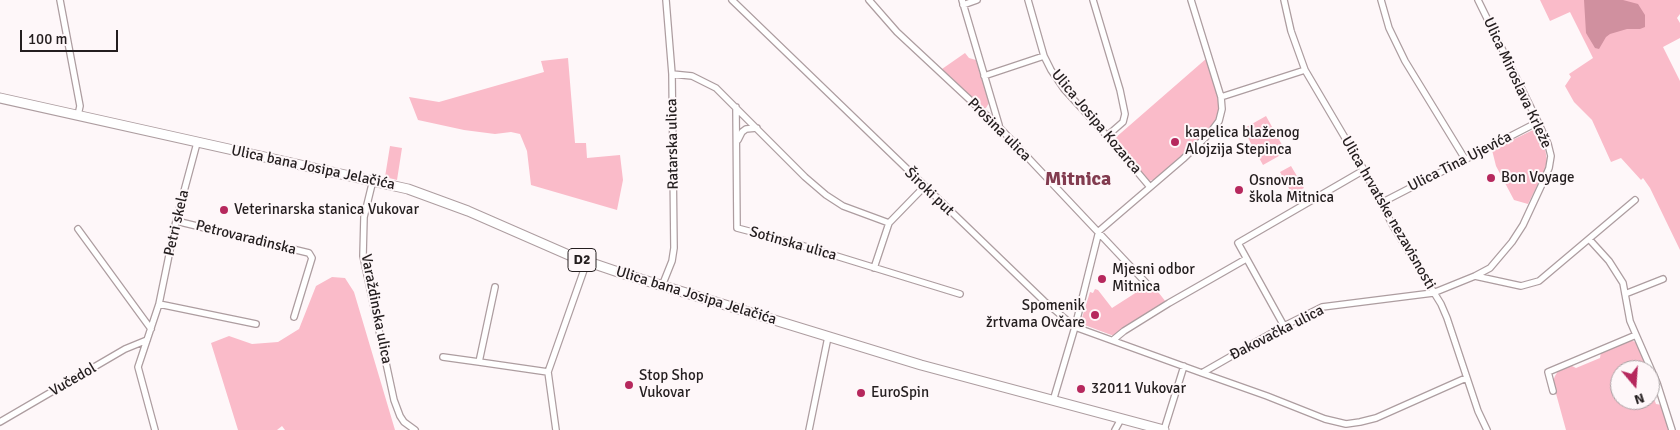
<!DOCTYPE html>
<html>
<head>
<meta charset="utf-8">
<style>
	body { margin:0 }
	#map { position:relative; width:1680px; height:430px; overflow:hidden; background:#fef7f9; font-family:Signika,sans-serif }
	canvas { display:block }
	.north { position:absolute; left:1610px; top:360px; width:50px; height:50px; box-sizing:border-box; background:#fef7f9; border:1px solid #a7a0a2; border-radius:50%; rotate:162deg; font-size:14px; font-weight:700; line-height:20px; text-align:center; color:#241e1f }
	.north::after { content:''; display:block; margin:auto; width:18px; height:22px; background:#b6285d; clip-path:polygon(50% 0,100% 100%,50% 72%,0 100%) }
	.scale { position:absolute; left:20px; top:30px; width:98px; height:22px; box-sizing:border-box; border:2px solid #241e1f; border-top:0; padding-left:6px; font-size:15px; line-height:18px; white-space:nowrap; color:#241e1f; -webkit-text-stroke:4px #fef7f9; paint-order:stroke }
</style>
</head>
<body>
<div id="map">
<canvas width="1680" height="430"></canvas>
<div class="north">N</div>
<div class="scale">100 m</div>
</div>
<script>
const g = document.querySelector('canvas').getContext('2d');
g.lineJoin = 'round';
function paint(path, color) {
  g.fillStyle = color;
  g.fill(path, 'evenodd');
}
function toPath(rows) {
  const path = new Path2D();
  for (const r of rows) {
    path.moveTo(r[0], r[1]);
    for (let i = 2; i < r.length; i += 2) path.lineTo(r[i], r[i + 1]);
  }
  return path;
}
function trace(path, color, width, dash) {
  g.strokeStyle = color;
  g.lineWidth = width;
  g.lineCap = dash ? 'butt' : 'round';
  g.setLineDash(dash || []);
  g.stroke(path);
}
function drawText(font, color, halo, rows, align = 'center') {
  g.font = font + ' Signika,sans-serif';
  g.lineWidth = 4;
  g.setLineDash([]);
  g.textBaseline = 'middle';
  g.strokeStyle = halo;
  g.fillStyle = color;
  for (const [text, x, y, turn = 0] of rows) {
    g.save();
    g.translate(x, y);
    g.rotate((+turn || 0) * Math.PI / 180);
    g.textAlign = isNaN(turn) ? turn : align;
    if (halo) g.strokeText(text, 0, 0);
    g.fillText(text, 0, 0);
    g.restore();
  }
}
const green = toPath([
	[1540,0,1680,0,1680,14,1677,18,1680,23,1680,38,1663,47,1680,81,1680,250,1650,188,1643,178,1641,180,1621,158,1611,162,1592,120,1574,102,1565,86,1571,77,1569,74,1593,58,1570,12,1550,21],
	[965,53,969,58,976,60,989,103,986,108,983,108,942,69],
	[568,58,575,143,586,143,587,158,620,155,623,180,617,210,531,185,527,151,520,134,511,132,495,134,464,130,418,120,409,97,439,102,544,72,541,61],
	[1207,58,1219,103,1219,115,1217,121,1209,132,1156,179,1149,181,1114,139],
	[1266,116,1286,152,1263,165,1243,129],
	[1535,129,1539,131,1544,141,1547,161,1544,172,1528,204,1514,200,1496,166,1492,150],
	[390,146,402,148,397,180,385,177],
	[1291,166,1304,188,1292,194,1280,172],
	[332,277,345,278,354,292,395,430,285,430,282,426,277,430,238,430,211,343,229,336,252,344,278,342,299,329,316,286],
	[1151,283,1166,302,1114,336,1082,324,1081,321,1090,292,1093,293,1095,289,1098,290,1112,308],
	[1629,340,1636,342,1646,363,1643,370,1620,370,1620,400,1650,400,1650,389,1656,404,1662,405,1664,410,1668,430,1566,430,1555,390,1556,389,1553,381,1555,376,1558,371,1570,365,1576,368,1600,358,1601,352]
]);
const water = toPath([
	[1584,0,1623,0,1638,4,1645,15,1645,27,1640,29,1627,29,1610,34,1606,37,1599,49,1595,48,1586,33]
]);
const street = toPath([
	[60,0,80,106,78,115],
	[732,0,1044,301,1075,327,1053,401],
	[869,0,897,32,999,127,1148,285],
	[962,0,999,125],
	[1028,0,1044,56,1051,70,1064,89,1107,136,1150,187],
	[1093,0,1120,90,1125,114,1123,122,1107,136],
	[1191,0,1221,97,1222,109,1219,121,1210,133,1183,159,1099,231,1075,327,1202,373,1284,326,1322,307,1433,293,1475,276,1490,268,1512,242,1523,225,1543,182,1549,168,1551,156,1548,144,1538,122,1478,0],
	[1284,0,1291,31,1305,70,1364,170,1393,226,1441,304,1447,318,1478,411,1487,430],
	[1381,0,1389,28,1405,61,1465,159],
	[963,5,977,0],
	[672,74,692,76,716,88,805,177,826,195,843,206,889,223],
	[984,76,1044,56],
	[1221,97,1305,70],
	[736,107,737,228,794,243,960,294],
	[738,140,742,132,746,129,757,128],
	[373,180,364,217,363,256,394,400,400,416,404,422,415,430],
	[1381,203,1538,122],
	[176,221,309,253,312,258,294,317],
	[78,229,151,329],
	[1589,239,1609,261,1623,283,1630,321,1657,383,1672,430],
	[874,268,889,223,924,187],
	[1475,276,1521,286,1539,281,1635,200],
	[662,286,672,261,674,248,672,74,666,0],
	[495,287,479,362,548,372],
	[1625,294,1663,279],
	[159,304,256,324],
	[1284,326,1238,243,1364,170],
	[1113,340,1124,331,1169,303,1246,259],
	[443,357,479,362],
	[1202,373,1267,396,1325,419,1346,424,1360,422,1376,418,1466,378],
	[1553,391,1548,372,1636,335],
	[0,422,125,349,147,340],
	[155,430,138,367,159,304,176,221,197,143],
	[556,430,548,372,585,267,589,263],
	[809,430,828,337],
	[1115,430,1121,419],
	[1164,430,1184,366]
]);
const primary = toPath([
	[0,98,408,189,468,211,571,256,621,273,921,365,1164,430]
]);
const markers = [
	[1175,142,5,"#b6285d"],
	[1491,178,5,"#b6285d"],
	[1239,190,5,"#b6285d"],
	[224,210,5,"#b6285d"],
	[1102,279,5,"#b6285d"],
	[1095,315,5,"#b6285d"],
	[629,385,5,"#b6285d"],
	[1081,389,5,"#b6285d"],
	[861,393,5,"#b6285d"]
];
const shields = [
	[582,260,28]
];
const shieldNames = [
	["D2",582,260]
];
const streetNames = [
	["Ulica Miroslava Krleže",1517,83,65],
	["Ulica Josipa Kozarca",1096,122,50],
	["Prosina ulica",999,130,45],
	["Ratarska ulica",673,144,-91],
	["Ulica Tina Ujevića",1460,162,-27],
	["Ulica bana Josipa Jelačića",313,168,12],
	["Široki put",929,192,44],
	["Ulica hrvatske nezavisnosti",1388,213,60],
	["Petri skela",177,223,-77],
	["Petrovaradinska",246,238,14],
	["Sotinska ulica",793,244,16],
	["Ulica bana Josipa Jelačića",696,296,17],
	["Varaždinska ulica",376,309,79],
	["Đakovačka ulica",1277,333,-27],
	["Vučedol",73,380,-30]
];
const poiNames = [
	["kapelica blaženog",1185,133],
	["Alojzija Stepinca",1185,150],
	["Bon Voyage",1501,178],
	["Osnovna",1249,181],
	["škola Mitnica",1249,198],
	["Veterinarska stanica Vukovar",234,210],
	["Mjesni odbor",1112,270],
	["Mitnica",1112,287],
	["Spomenik",1085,306,"right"],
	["žrtvama Ovčare",1085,323,"right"],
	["Stop Shop",639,376],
	["Vukovar",639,393],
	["32011 Vukovar",1091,389],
	["EuroSpin",871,393]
];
const districtNames = [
	["Mitnica",1078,180]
];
paint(green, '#fabbc9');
paint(water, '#d0909f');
trace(street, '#ad9da0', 8);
trace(primary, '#ad9da0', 11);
trace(street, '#fff', 5.5);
trace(primary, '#fff', 9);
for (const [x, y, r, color] of markers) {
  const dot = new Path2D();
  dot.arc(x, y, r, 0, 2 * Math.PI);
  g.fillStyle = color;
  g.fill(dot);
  trace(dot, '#fef7f9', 2);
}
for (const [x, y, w] of shields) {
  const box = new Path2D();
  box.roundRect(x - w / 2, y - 11.5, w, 23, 4);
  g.fillStyle = '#fef7f9';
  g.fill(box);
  trace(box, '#241e1f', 1);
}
drawText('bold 14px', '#241e1f', null, shieldNames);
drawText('15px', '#241e1f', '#fef7f9', streetNames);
drawText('15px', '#241e1f', '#fef7f9', poiNames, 'left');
drawText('bold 20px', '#823b4f', '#fef7f9', districtNames);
</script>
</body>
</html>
